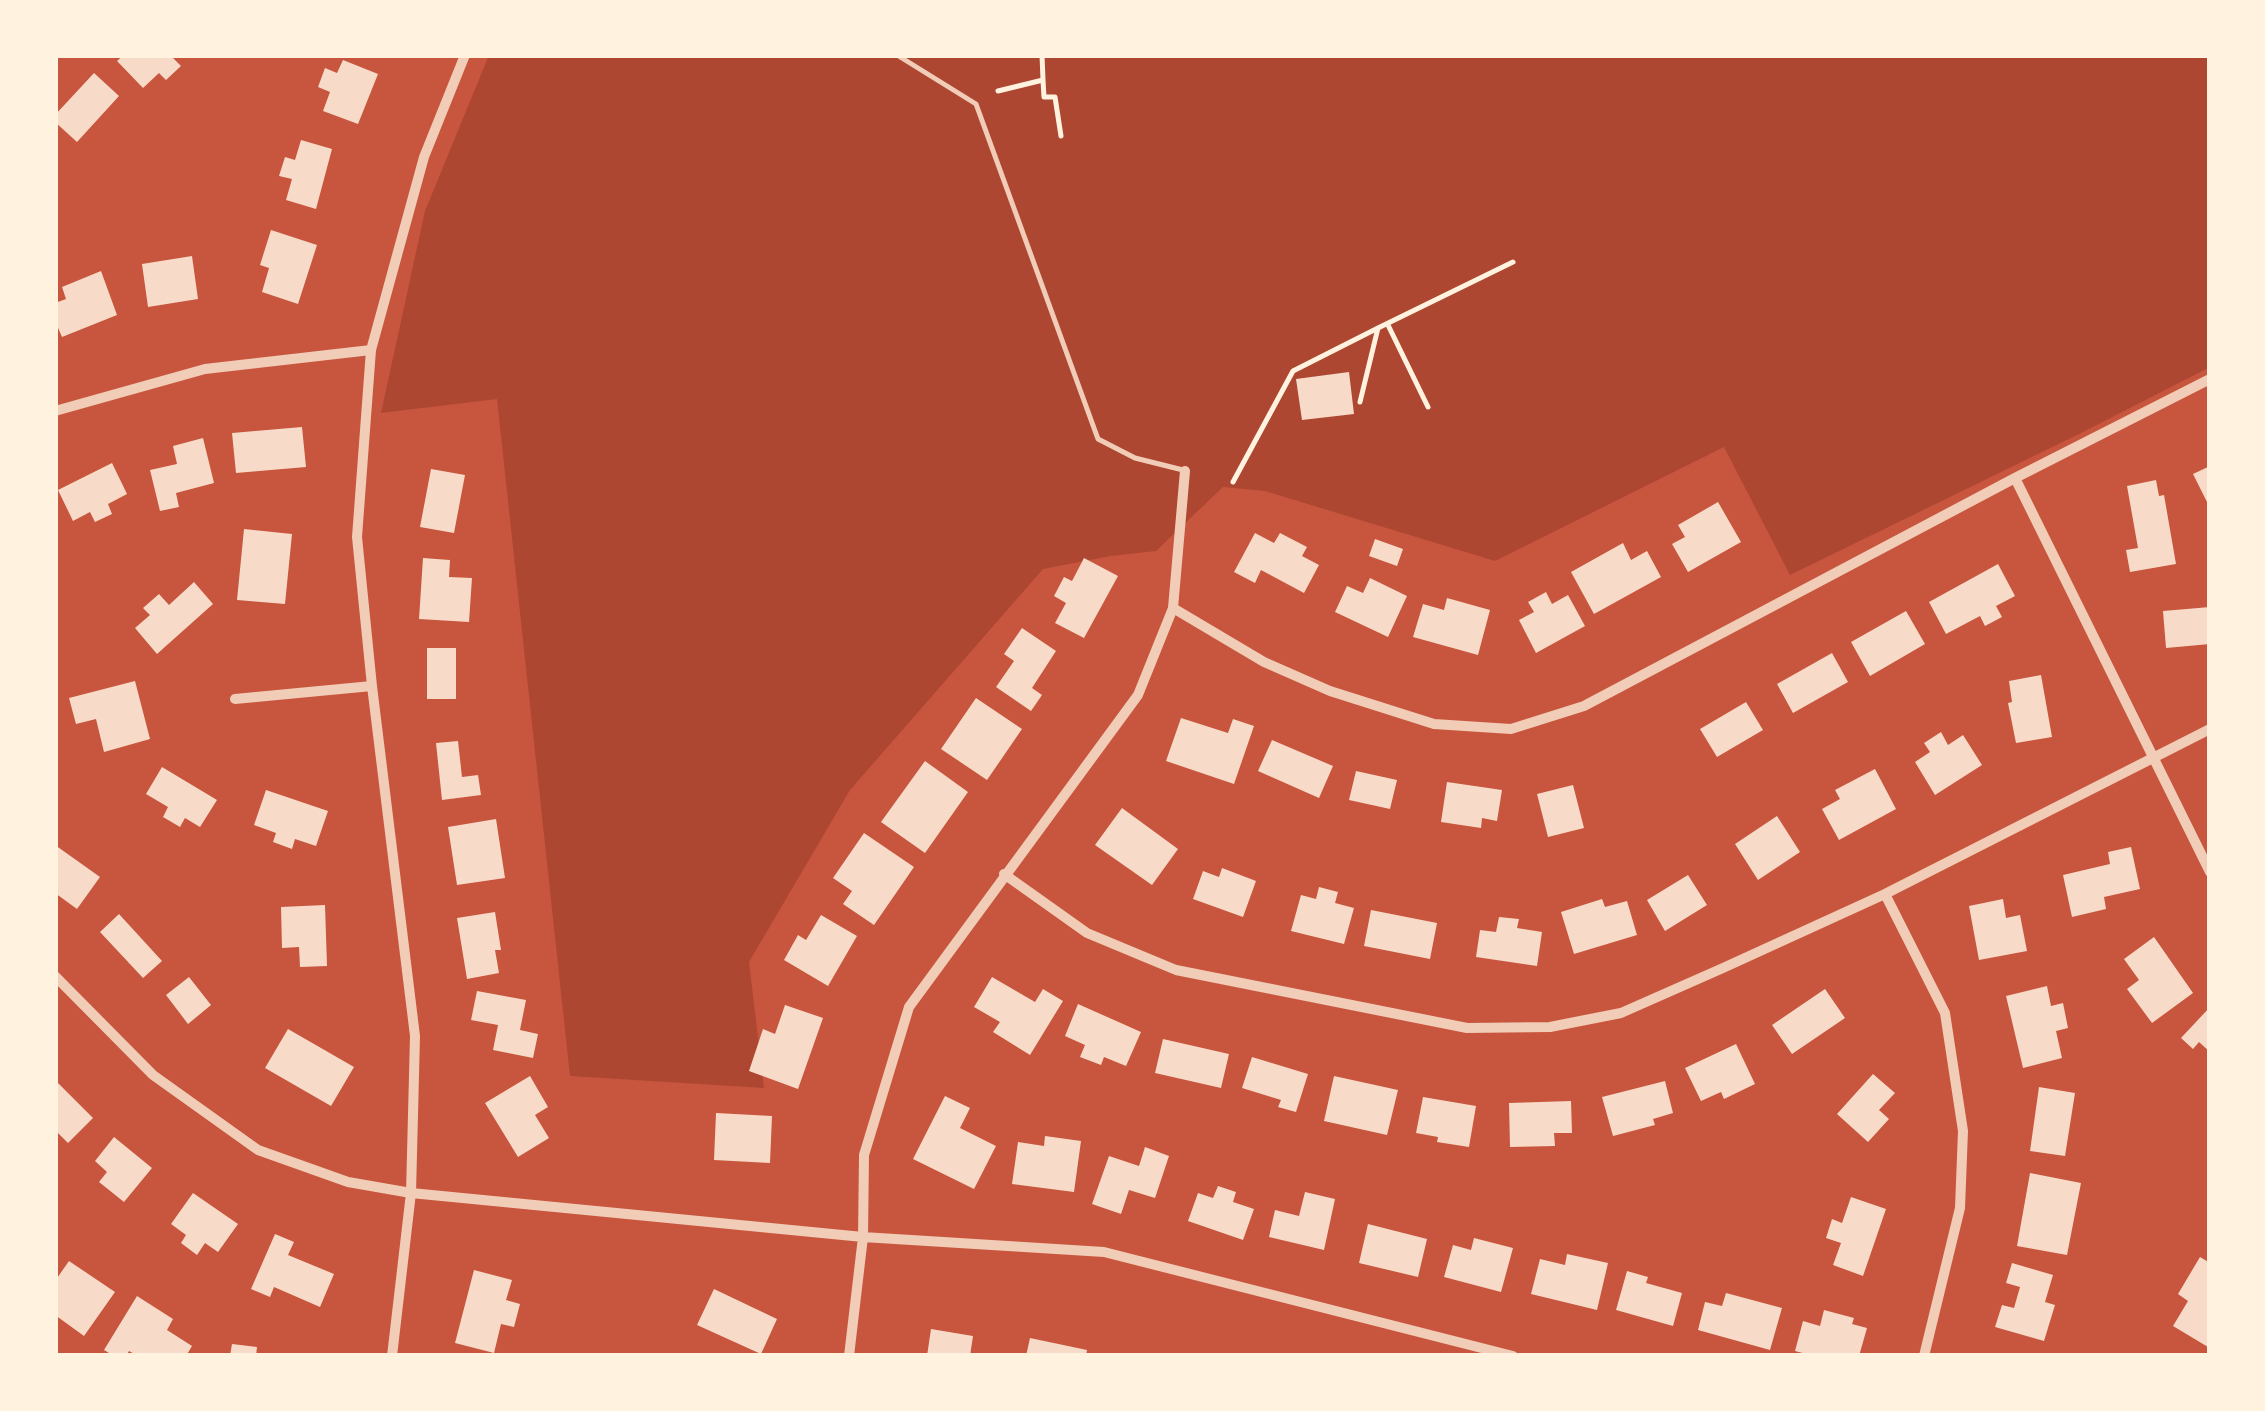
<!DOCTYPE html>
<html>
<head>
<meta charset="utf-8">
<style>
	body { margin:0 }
	#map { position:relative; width:2265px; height:1411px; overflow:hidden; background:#c8553d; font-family:Raleway,sans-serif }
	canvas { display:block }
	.frame { position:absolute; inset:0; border:58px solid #fff3e0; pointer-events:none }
</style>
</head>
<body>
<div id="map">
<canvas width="2265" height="1411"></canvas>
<div class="frame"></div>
</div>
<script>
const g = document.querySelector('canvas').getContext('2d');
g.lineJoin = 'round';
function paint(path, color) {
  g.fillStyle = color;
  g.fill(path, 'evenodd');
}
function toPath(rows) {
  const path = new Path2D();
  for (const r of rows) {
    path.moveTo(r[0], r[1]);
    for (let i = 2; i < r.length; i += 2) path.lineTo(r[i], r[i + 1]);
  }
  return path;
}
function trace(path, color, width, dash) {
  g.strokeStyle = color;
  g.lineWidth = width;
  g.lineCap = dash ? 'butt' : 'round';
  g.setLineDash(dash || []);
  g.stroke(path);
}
const green = toPath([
	[489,55,2210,55,2210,367,2081,433,1790,575,1724,447,1495,561,1265,491,1223,487,1156,551,1111,556,1043,569,850,790,749,962,764,1088,570,1076,497,399,381,413,425,211]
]);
const building = toPath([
	[124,55,176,55,173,58,181,66,166,80,159,73,143,88,117,61],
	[343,60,378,74,358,124,323,111,330,92,318,87,325,68,337,73],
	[94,73,119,96,77,142,55,122,55,115],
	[301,140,332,149,316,209,286,200,292,179,279,176,285,157,295,160],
	[271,230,317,245,298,304,262,292,269,268,260,265],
	[192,256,198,299,148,307,142,264],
	[101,271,117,315,62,337,55,321,55,303,66,299,62,287],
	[1349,372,1354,414,1302,420,1296,379],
	[302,427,306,467,236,473,232,433],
	[203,438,214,483,176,493,179,507,160,511,150,470,177,464,173,446],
	[112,463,127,494,108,504,112,514,95,522,90,512,73,521,58,490],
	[2210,466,2210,508,2193,474],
	[431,469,465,475,454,533,420,527],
	[2156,480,2159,496,2164,495,2176,564,2130,572,2126,550,2138,548,2127,486],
	[1718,502,1741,542,1688,572,1672,544,1685,537,1678,525],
	[244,529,292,534,285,604,237,600],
	[1255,533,1274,543,1280,533,1307,547,1302,556,1319,565,1304,593,1261,570,1255,583,1234,572],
	[1375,539,1403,549,1397,566,1369,556],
	[1623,543,1631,560,1647,551,1661,577,1594,614,1571,572],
	[423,558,450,560,449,577,472,578,469,622,419,619],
	[1084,558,1118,576,1084,638,1055,623,1066,603,1054,596,1064,577,1072,581],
	[1998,564,2015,596,1996,606,2002,617,1985,626,1980,616,1946,634,1929,602],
	[1370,578,1407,596,1388,637,1335,612,1347,586,1363,593],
	[194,582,213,604,157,654,135,628,150,615,143,608,159,594,169,605],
	[1546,592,1552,604,1568,595,1585,626,1536,653,1519,620,1534,612,1528,602],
	[1447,598,1490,610,1478,655,1413,637,1423,604,1444,610],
	[2210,607,2210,644,2166,648,2163,611],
	[1906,611,1925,644,1870,676,1851,642],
	[1022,628,1056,651,1032,688,1042,695,1031,711,996,687,1014,661,1004,654],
	[427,648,456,648,456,699,427,699],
	[1832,653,1848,682,1793,713,1777,684],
	[2041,675,2052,737,2016,743,2008,703,2012,702,2009,681],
	[135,681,150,739,104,752,96,719,76,724,69,698],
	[976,698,1022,729,987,780,941,749],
	[1746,702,1763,730,1717,757,1700,729],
	[1181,718,1228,733,1233,719,1254,726,1234,784,1166,761],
	[1941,732,1948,745,1963,735,1982,765,1935,795,1915,762,1930,752,1924,743],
	[1272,740,1333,766,1319,798,1258,771],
	[458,741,462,777,478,775,481,795,442,800,436,743],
	[925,761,968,792,925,853,881,822],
	[162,767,217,800,200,827,185,818,180,827,163,817,168,807,146,794],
	[1875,769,1896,809,1839,840,1822,809,1840,799,1835,790],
	[1356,771,1397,780,1390,809,1349,800],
	[1447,782,1502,790,1497,821,1482,818,1481,828,1441,822],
	[1573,785,1584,828,1548,837,1537,794],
	[266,790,328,811,316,846,295,839,292,849,273,842,276,833,254,825],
	[1122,808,1178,849,1152,885,1095,845],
	[1777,816,1800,852,1758,880,1735,844],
	[496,819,505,878,457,885,448,827],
	[864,833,914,867,874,925,843,904,852,891,833,878],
	[55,845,100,877,77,909,55,893],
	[2131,847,2140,889,2104,897,2106,909,2072,917,2063,875,2110,864,2108,852],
	[1222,868,1256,881,1243,917,1193,899,1203,871,1219,877],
	[1688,875,1707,905,1665,931,1647,900],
	[1319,887,1338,892,1335,903,1354,908,1344,944,1291,931,1301,895,1316,899],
	[1602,899,1605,907,1627,901,1637,935,1574,954,1561,912],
	[2003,899,2006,918,2020,915,2027,951,1979,960,1969,906],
	[325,905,327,966,300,967,299,947,282,948,281,907],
	[1371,910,1437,923,1430,959,1364,946],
	[495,912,501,950,495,950,499,973,467,979,457,918],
	[119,914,162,961,143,978,100,932],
	[821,915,857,936,828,986,784,960,798,935,806,940],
	[1499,917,1519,919,1517,928,1542,932,1537,966,1476,957,1480,930,1496,932],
	[2154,937,2193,993,2152,1023,2127,989,2139,980,2124,959],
	[189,977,211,1005,188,1024,166,995],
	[992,977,1035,1002,1043,989,1063,1001,1030,1055,993,1032,1000,1022,974,1007],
	[2047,986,2051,1006,2063,1003,2068,1028,2056,1031,2062,1058,2023,1068,2006,996],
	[1825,989,1845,1018,1792,1054,1772,1025],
	[477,991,526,1000,520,1030,538,1034,533,1058,493,1050,498,1025,471,1020],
	[1078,1004,1141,1032,1126,1066,1104,1057,1101,1065,1080,1057,1085,1045,1065,1036],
	[785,1005,823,1018,798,1089,749,1071,763,1029,775,1034],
	[2210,1007,2210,1052,2199,1042,2193,1049,2181,1038],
	[288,1029,354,1067,331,1106,265,1068],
	[1163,1039,1229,1054,1221,1088,1155,1073],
	[1736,1044,1755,1084,1724,1099,1721,1092,1701,1101,1685,1068],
	[1252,1057,1308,1074,1296,1112,1278,1107,1281,1100,1242,1088],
	[1873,1074,1895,1093,1879,1110,1889,1119,1868,1142,1837,1114],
	[530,1076,548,1107,535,1115,549,1138,518,1157,485,1103],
	[1334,1076,1398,1090,1387,1135,1324,1121],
	[55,1080,93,1118,68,1143,55,1130],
	[1665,1081,1673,1113,1653,1119,1655,1125,1613,1136,1602,1097],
	[2039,1087,2075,1093,2065,1156,2030,1151],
	[945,1096,970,1108,960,1128,996,1146,974,1189,913,1159],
	[1423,1097,1476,1106,1469,1147,1437,1142,1438,1137,1416,1133],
	[1571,1101,1572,1133,1554,1133,1555,1146,1510,1147,1509,1103],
	[716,1113,772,1116,770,1163,714,1160],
	[1045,1136,1081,1141,1074,1192,1012,1184,1018,1142,1044,1146],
	[114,1137,152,1168,124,1202,99,1182,107,1172,95,1161],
	[1145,1147,1169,1156,1155,1198,1129,1190,1121,1214,1092,1204,1109,1156,1139,1166],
	[2030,1173,2081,1183,2067,1255,2017,1246],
	[1218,1186,1236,1192,1233,1202,1254,1209,1243,1240,1188,1221,1198,1193,1213,1198],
	[1305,1192,1335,1199,1324,1250,1269,1237,1275,1210,1299,1216],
	[193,1193,238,1224,218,1252,205,1243,197,1255,181,1243,186,1235,171,1224],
	[1851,1197,1886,1209,1863,1276,1833,1265,1841,1243,1826,1238,1832,1219,1842,1223],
	[1368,1224,1427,1239,1418,1277,1359,1263],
	[275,1234,294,1242,288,1255,334,1274,320,1307,274,1287,270,1297,251,1289],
	[1474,1238,1513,1248,1501,1292,1444,1277,1453,1245,1471,1250],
	[1567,1254,1608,1263,1597,1310,1531,1294,1540,1259,1565,1265],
	[2200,1257,2210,1263,2210,1344,2208,1347,2173,1326,2188,1301,2178,1294],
	[69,1261,115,1292,84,1336,55,1315,55,1281],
	[2012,1263,2053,1275,2045,1302,2055,1305,2044,1341,1995,1327,2002,1305,2014,1308,2020,1287,2006,1283],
	[474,1270,512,1280,506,1300,520,1304,514,1327,501,1324,494,1353,455,1343],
	[1627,1271,1648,1277,1646,1283,1682,1293,1673,1326,1616,1310],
	[714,1289,777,1319,761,1354,697,1325],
	[1726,1293,1782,1308,1770,1350,1698,1330,1705,1302,1722,1306],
	[137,1296,173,1319,167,1330,192,1346,186,1356,138,1356,129,1351,126,1356,114,1356,104,1350],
	[1824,1310,1854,1318,1852,1324,1867,1328,1859,1356,1814,1356,1795,1351,1803,1321,1820,1326],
	[931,1329,973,1336,970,1356,927,1356],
	[1030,1338,1087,1350,1086,1356,1026,1356],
	[232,1344,257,1347,256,1356,230,1356]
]);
const path = toPath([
	[1042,55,1043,80],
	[998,91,1043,80,1044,97,1055,97,1061,136],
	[1388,325,1428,407],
	[1360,402,1378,328,1513,262],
	[1233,482,1293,371,1378,328]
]);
const service = toPath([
	[897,55,976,104,1098,439,1135,458,1183,470]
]);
const minor = toPath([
	[55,411,205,369,371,350],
	[2015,478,2210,872],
	[1173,608,1264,662,1330,691,1434,724,1511,729,1584,706,2015,478,2210,379],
	[235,699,372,686],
	[1004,874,1087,933,1176,970,1467,1028,1550,1027,1621,1013,1723,968,1885,894,2210,729],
	[1885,894,1945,1013,1963,1131,1960,1208,1924,1356],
	[55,976,153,1075,258,1150,348,1182,411,1193,863,1237,1104,1252,1513,1356],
	[392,1356,411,1193,415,1036,372,686,357,537,371,350,424,157,465,55],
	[849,1356,863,1237,864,1155,909,1007,1138,695,1173,608,1185,471]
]);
paint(green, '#ae4732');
paint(building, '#f7dbc8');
trace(path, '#fff3e0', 5);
trace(service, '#f1ccb7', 5);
trace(minor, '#f1ccb7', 10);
</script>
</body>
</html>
